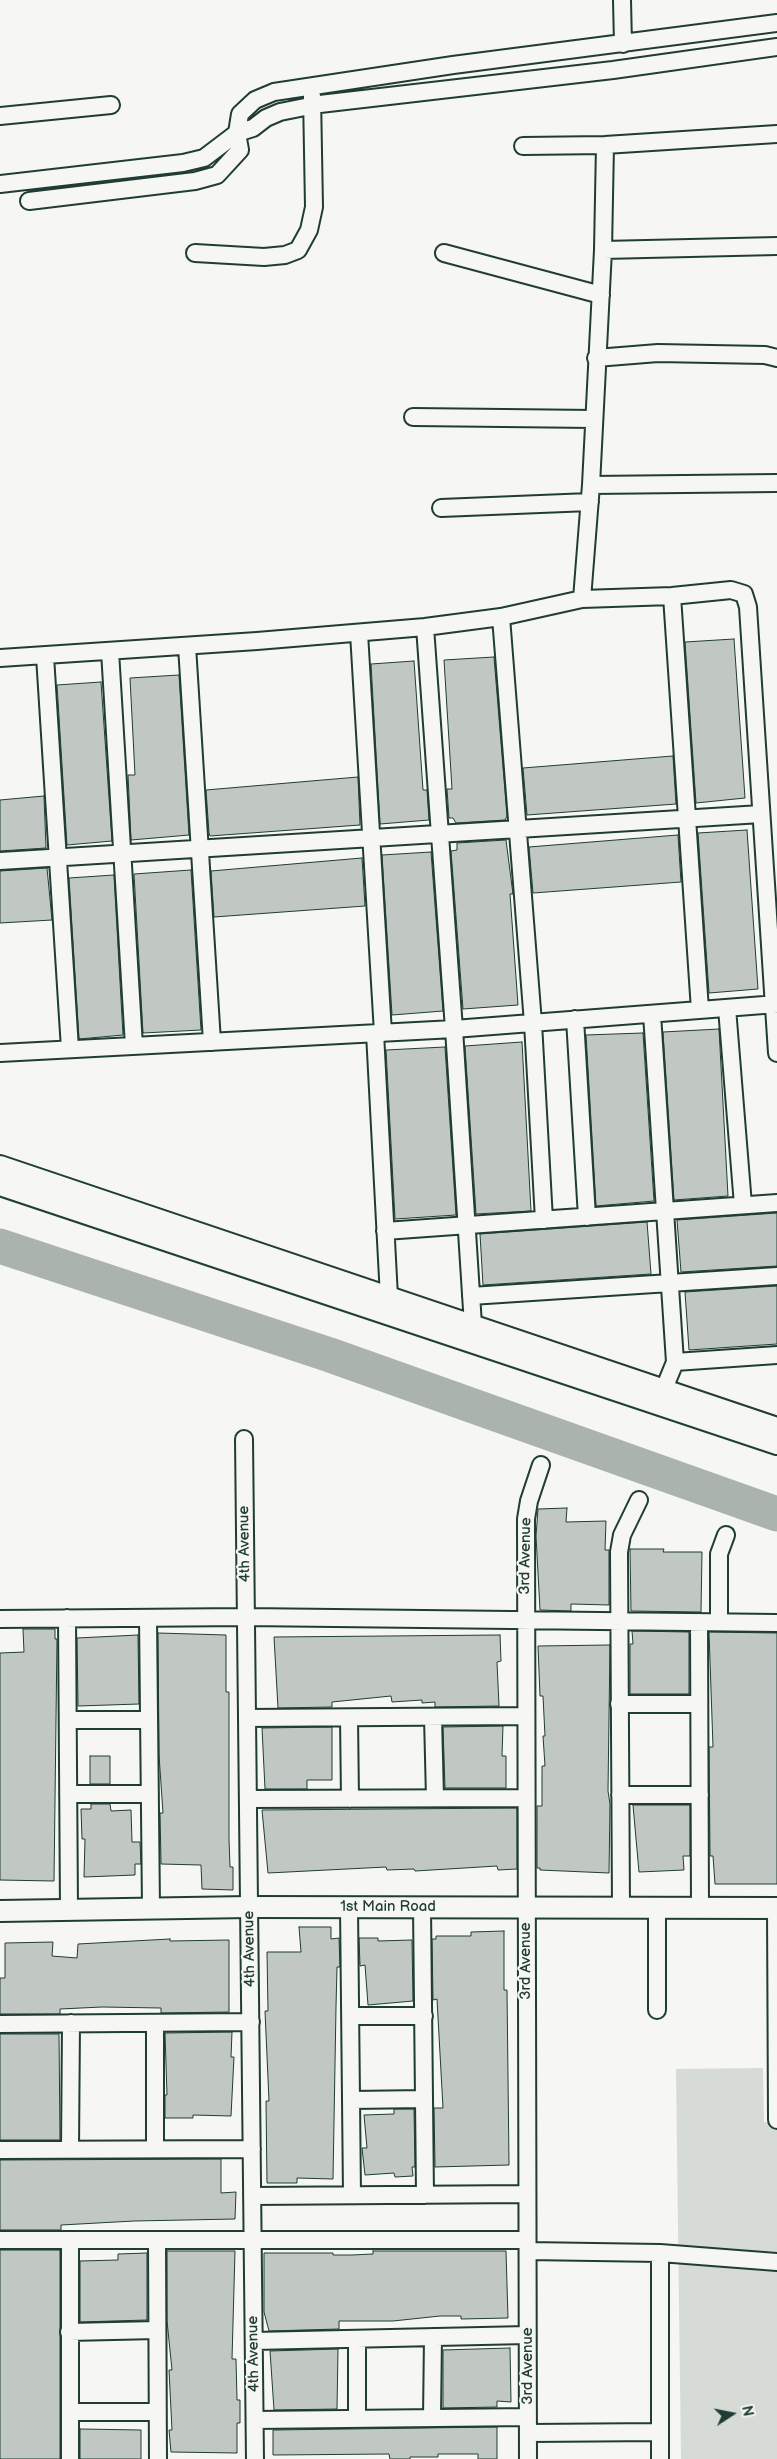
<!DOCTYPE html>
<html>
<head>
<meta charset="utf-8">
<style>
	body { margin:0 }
	#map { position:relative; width:777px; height:2459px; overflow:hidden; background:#f6f6f2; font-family:"Balsamiq Sans",sans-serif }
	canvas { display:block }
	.north { position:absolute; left:707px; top:2389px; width:50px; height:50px; -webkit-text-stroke:4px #f6f6f2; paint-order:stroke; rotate:79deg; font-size:14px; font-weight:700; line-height:20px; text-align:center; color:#1f3d34 }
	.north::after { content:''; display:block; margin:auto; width:18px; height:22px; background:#1f3d34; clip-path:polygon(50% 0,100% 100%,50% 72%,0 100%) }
</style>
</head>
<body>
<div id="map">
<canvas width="777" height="2459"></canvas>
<div class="north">N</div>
</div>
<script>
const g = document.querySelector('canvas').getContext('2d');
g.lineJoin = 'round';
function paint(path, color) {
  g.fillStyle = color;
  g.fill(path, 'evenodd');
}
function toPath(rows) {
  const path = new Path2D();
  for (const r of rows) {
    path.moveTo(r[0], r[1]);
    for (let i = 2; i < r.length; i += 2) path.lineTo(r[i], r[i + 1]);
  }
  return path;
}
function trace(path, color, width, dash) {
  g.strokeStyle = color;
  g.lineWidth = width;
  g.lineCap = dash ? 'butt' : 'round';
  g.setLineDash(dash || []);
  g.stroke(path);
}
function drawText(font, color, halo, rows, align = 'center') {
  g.font = font + ' "Balsamiq Sans",sans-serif';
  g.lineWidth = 4.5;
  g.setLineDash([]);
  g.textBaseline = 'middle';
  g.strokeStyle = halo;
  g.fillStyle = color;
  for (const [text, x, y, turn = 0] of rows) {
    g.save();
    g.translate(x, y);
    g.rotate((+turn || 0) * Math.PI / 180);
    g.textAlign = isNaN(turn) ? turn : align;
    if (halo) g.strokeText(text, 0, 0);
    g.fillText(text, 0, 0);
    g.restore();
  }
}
const green = toPath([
	[763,2068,764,2122,777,2123,777,2459,681,2459,676,2069]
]);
const river = toPath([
	[0,1246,330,1355,777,1514]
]);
const building = toPath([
	[734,639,745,798,696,803,685,642,734,639],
	[494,657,507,816,505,820,456,823,453,818,449,818,447,789,452,789,444,660,494,657],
	[414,661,423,790,427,790,429,820,380,824,371,664,414,661],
	[179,675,189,835,131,840,128,775,135,775,130,678,179,675],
	[101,682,112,841,67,845,57,685,101,682],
	[673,756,676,804,527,815,523,768,673,756],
	[358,777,360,825,210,836,209,833,206,790,358,777],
	[44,796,46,848,0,851,0,800,44,796],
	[747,830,758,989,709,993,698,833,747,830],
	[678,835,681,882,533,893,529,847,678,835],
	[506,840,513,894,510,894,518,1005,463,1009,451,851,457,850,457,843,506,840],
	[431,852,443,1011,392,1015,382,855,431,852],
	[362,858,365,906,214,917,211,871,362,858],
	[47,868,52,920,0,923,0,871,47,868],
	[191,870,201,1030,143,1033,134,874,191,870],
	[114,875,123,1035,79,1039,69,878,114,875],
	[719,1029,728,1196,674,1200,663,1032,719,1029],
	[643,1033,654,1201,596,1206,586,1035,643,1033],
	[522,1042,531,1211,476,1214,465,1046,522,1042],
	[445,1047,456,1215,395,1219,386,1050,445,1047],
	[777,1213,777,1266,681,1272,677,1220,777,1213],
	[647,1222,651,1274,483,1285,480,1234,647,1222],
	[777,1286,777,1344,689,1350,685,1292,777,1286],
	[567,1508,566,1522,606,1521,605,1550,609,1550,609,1605,571,1604,571,1611,540,1610,536,1536,538,1509,567,1508],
	[630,1549,664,1549,663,1552,702,1552,701,1612,631,1611,630,1549],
	[23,1629,55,1629,55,1639,57,1639,54,1881,0,1880,0,1653,24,1652,23,1629],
	[632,1631,689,1632,689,1694,630,1694,630,1644,633,1644,632,1631],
	[709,1632,777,1633,777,1884,715,1884,713,1856,710,1856,709,1747,713,1747,709,1632],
	[158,1633,226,1635,226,1692,229,1692,229,1839,230,1867,233,1867,233,1890,202,1889,201,1865,161,1864,160,1813,163,1813,159,1755,158,1633],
	[138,1635,139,1704,78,1706,77,1638,138,1635],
	[500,1635,501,1661,497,1662,499,1706,435,1707,435,1702,422,1703,422,1700,392,1702,391,1696,332,1702,332,1707,278,1708,274,1637,500,1635],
	[610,1645,608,1791,610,1804,609,1873,540,1870,540,1868,537,1868,537,1806,542,1806,542,1766,545,1766,543,1736,545,1736,543,1696,540,1696,538,1646,610,1645],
	[503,1726,502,1756,506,1756,506,1788,445,1788,443,1727,503,1726],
	[332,1727,332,1780,307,1780,307,1789,265,1789,262,1728,332,1727],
	[90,1756,110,1756,110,1784,90,1784,90,1756],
	[91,1804,110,1804,111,1811,131,1810,132,1842,140,1842,141,1864,135,1864,135,1875,84,1877,85,1839,82,1839,81,1809,91,1809,91,1804],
	[633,1805,690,1805,690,1856,683,1856,684,1870,639,1872,633,1805],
	[517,1808,517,1869,498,1870,497,1866,415,1871,414,1869,387,1870,386,1867,268,1873,262,1810,517,1808],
	[299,1927,331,1927,331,1939,339,1938,340,1967,337,1967,336,2007,333,2179,297,2178,297,2183,267,2183,266,2101,269,2101,265,2011,268,2011,267,1952,301,1952,299,1927],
	[504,1931,504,1990,507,1990,509,2165,435,2167,434,2108,443,2108,437,1999,433,2000,432,1939,436,1939,436,1936,471,1936,471,1932,504,1931],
	[359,1938,378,1938,378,1941,412,1940,413,2001,368,2005,365,1965,360,1966,359,1938],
	[170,1939,170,1941,229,1940,229,2012,161,2013,161,2008,102,2007,60,2009,60,2014,0,2014,0,1978,5,1978,5,1943,53,1942,52,1956,77,1958,78,1944,170,1939],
	[232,2032,231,2057,234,2057,231,2116,193,2115,193,2118,165,2118,165,2095,167,2095,165,2033,232,2032],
	[0,2034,59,2034,60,2140,0,2140,0,2034],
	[394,2109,414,2109,415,2167,412,2167,413,2176,395,2177,394,2173,365,2175,362,2148,367,2148,364,2115,394,2114,394,2109],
	[221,2159,221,2193,236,2192,235,2219,134,2221,61,2225,61,2230,0,2230,0,2160,221,2159],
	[0,2250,60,2250,60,2459,0,2459,0,2250],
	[167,2251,235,2251,232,2359,236,2359,237,2400,240,2400,240,2423,237,2423,237,2453,171,2452,169,2430,172,2430,169,2370,172,2370,167,2321,167,2251],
	[373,2251,506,2251,508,2318,461,2319,461,2316,440,2316,393,2321,339,2321,339,2329,269,2331,264,2312,264,2253,333,2253,333,2255,352,2255,373,2254,373,2251],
	[147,2253,147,2320,80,2322,80,2261,118,2260,118,2254,147,2253],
	[510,2348,511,2402,497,2401,497,2407,443,2408,443,2350,510,2348],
	[338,2349,337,2409,274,2410,270,2351,338,2349],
	[497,2427,497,2459,478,2459,478,2454,438,2454,438,2457,410,2457,410,2459,390,2459,389,2454,273,2455,273,2430,497,2427],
	[80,2429,141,2430,141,2459,80,2459,80,2429]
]);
const minor = toPath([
	[622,0,623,44],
	[0,116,111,105],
	[523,146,605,145,777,134],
	[0,184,183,163,204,158,237,133,253,128,266,118,280,112,320,104,613,70,777,47],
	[29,201,195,181,217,175,240,150,237,133,240,114,255,100,274,92,453,65,777,23],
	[603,250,777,246],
	[195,253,264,257,285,255,298,250,309,230,314,207,312,96],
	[444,253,601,295],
	[596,358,658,353,765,355,777,358],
	[413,417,594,419],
	[591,485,777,483],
	[441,508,590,502],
	[672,596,700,1010],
	[582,599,591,485,603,250,605,145],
	[501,617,533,1023,544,1220],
	[425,627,454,1029,473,1325],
	[359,633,383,1033],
	[187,646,212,1042],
	[110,651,134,1046],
	[45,656,70,1049],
	[0,658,257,641,425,627,501,617,582,599,672,596,731,590,744,594,748,607,777,1053],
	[0,861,761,814],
	[727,1008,743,1205],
	[652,1014,675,1362,664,1389],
	[575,1019,587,1217],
	[375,1033,389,1297],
	[0,1053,454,1029,777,1004],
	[385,1231,777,1203],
	[471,1296,777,1276],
	[675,1362,777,1355],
	[244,1439,255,2459],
	[67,1618,69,1910],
	[148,1618,151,1908],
	[0,1619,246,1617,777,1623],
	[699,1622,700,1908],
	[719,1622,719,1554,726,1535],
	[619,1704,699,1704],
	[433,1717,435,1798],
	[247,1718,525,1716],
	[349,1718,350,1799],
	[68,1720,149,1720],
	[68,1794,150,1794],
	[620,1795,700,1795],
	[248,1799,526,1798],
	[349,1907,352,2195],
	[422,1907,425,2195],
	[621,1908,619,1552,622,1535,639,1500],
	[776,1908,777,2120],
	[657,2010,657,1908],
	[351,2016,424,2016],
	[155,2023,155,2149],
	[0,2024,251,2022],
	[352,2100,424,2099],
	[70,2149,71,2023],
	[0,2150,252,2149],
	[252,2196,527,2194],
	[0,2240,527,2240],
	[70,2241,70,2459],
	[157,2241,158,2459],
	[528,2251,660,2253,777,2262],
	[660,2253,660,2459],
	[69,2332,157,2330],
	[357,2339,357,2419],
	[254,2341,527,2335],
	[70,2412,157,2412],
	[432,2418,433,2337],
	[255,2420,528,2417],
	[528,2433,660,2432],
	[528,2459,526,1519,529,1501,541,1465]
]);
const tertiary = toPath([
	[0,1166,777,1428],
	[0,1185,777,1444],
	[0,1911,249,1907,777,1908]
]);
const streetNames = [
	["4th Avenue",245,1544,-91],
	["3rd Avenue",526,1556,-89],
	["1st Main Road",388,1907],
	["4th Avenue",250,1949,-91],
	["3rd Avenue",526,1961,-90],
	["4th Avenue",254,2354,-91],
	["3rd Avenue",528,2366,-90]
];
paint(green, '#d6dbd6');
trace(river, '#aab3ae', 35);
paint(building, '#c1c8c3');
trace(building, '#1f3d34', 1);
trace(minor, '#1f3d34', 20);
trace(tertiary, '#1f3d34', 24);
trace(minor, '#f6f6f2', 16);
trace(tertiary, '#f6f6f2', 20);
drawText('15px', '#1f3d34', '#f6f6f2', streetNames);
</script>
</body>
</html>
